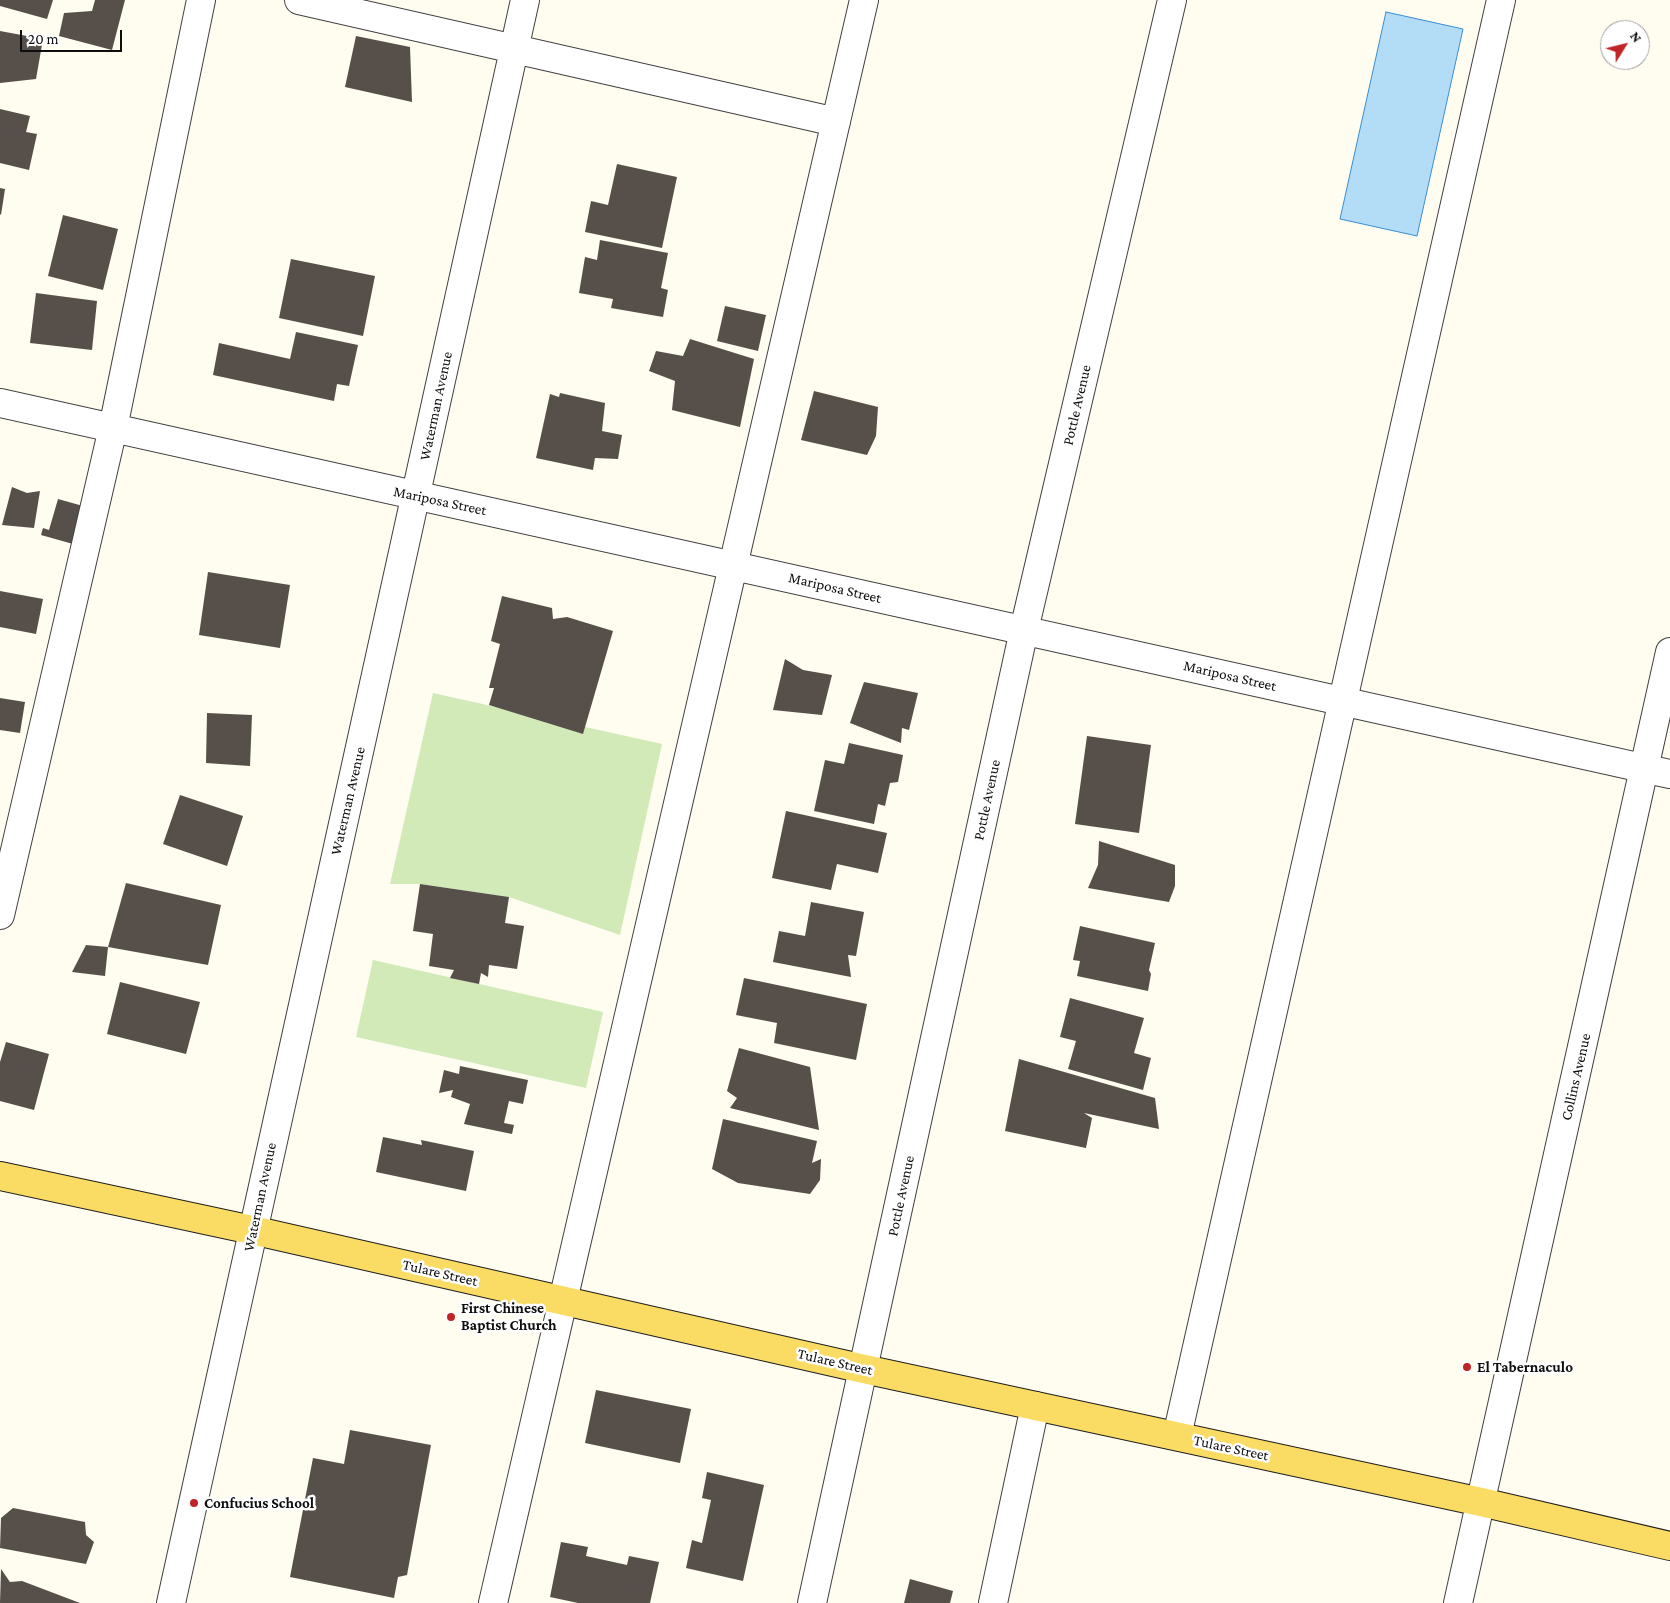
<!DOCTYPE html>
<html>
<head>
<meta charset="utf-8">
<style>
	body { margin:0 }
	#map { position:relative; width:1670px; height:1603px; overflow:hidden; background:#fffcf0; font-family:"Crimson Pro",serif }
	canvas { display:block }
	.north { position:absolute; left:1600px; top:20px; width:50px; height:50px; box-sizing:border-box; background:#fff; border:1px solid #9f9f9f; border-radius:50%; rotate:54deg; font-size:14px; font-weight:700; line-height:20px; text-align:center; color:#0e0e0e }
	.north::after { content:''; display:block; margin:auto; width:18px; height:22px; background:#c12426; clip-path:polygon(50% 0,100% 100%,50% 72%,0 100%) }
	.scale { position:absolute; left:20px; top:30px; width:102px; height:22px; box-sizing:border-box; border:2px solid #0e0e0e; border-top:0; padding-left:6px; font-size:15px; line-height:18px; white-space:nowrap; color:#0e0e0e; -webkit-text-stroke:4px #fff; paint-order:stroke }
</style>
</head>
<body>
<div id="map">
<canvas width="1670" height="1603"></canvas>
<div class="north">N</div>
<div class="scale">20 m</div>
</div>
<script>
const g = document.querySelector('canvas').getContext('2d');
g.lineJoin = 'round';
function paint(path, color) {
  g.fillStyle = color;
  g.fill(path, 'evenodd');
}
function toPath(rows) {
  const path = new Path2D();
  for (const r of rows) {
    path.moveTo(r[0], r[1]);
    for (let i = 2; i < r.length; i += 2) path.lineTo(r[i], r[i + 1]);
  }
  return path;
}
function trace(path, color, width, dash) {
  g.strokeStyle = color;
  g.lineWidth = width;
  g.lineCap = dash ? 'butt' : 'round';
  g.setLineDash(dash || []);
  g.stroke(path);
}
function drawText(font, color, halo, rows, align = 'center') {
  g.font = font + ' "Crimson Pro",serif';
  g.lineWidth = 5;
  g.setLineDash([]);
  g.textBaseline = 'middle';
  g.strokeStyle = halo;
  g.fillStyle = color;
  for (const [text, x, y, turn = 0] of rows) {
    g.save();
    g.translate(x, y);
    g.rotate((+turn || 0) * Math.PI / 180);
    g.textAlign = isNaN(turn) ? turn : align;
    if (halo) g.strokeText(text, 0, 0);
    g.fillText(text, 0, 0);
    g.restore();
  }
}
const green = toPath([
	[433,693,662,744,620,935,509,897,420,884,390,884],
	[373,960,603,1012,586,1088,356,1037]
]);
const water = toPath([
	[1386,12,1463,29,1417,236,1340,219,1386,12]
]);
const building = toPath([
	[0,0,53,0,47,19,0,6],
	[95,0,125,0,112,50,59,36,64,13,92,11],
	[0,31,43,39,36,79,0,83],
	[356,36,410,47,412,102,345,87],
	[0,109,30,116,26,132,37,134,29,170,0,163],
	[617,164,677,177,662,248,585,232,591,201,608,205],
	[0,188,5,189,1,215,0,214],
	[63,215,118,229,103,290,48,276],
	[600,240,668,253,661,288,668,290,663,317,611,308,613,299,579,293,585,257,597,260],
	[291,259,375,276,363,336,279,318],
	[36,293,97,301,92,350,30,343],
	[725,306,766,315,758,351,717,341],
	[296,332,358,345,349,386,337,384,334,401,213,375,219,343,290,359],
	[690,339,754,359,740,427,672,410,675,381,649,371,656,351,683,356],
	[814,391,878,407,876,436,867,455,801,440],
	[560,393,605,403,602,431,622,435,618,459,595,458,593,470,536,458,550,394,559,397],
	[12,487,27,493,40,491,34,528,2,525],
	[58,499,83,506,73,544,41,535,43,528,49,530],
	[208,572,290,585,280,648,199,635],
	[0,591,43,599,36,634,0,627],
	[502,596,552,608,553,619,567,617,613,631,583,734,489,705,494,688,489,688,500,644,491,641],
	[785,659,803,670,832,675,822,715,773,710],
	[864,682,918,693,909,730,902,728,901,743,850,723],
	[0,698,25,702,20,733,0,730],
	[207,713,252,715,250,766,206,763],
	[1087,736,1151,745,1139,833,1075,824],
	[849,743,903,755,898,782,890,783,885,806,878,804,874,824,814,811,825,760,844,764],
	[180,795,243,816,227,866,163,844],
	[786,811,887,833,878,873,837,864,831,890,772,878],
	[1099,841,1175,865,1175,886,1169,902,1088,888,1098,865],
	[126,883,221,905,208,965,108,947],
	[420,884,509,897,505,923,524,926,517,969,489,965,488,977,481,973,479,984,450,978,454,970,429,966,433,934,413,931],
	[811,902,864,912,856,956,848,955,851,977,773,962,779,931,805,936],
	[1080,926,1155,943,1149,970,1151,974,1148,991,1077,976,1080,961,1073,960],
	[86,945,108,947,105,976,72,972],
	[744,978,867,1004,856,1060,774,1043,777,1023,736,1015],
	[120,982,200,1002,186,1054,107,1034],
	[1070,998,1144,1018,1134,1053,1151,1058,1143,1090,1068,1069,1076,1041,1060,1037],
	[6,1042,49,1054,34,1110,0,1101,0,1062],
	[739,1048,810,1067,819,1130,730,1108,737,1098,727,1091],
	[1019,1059,1155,1098,1159,1129,1084,1113,1092,1118,1086,1148,1005,1131],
	[460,1066,528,1080,523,1104,509,1101,504,1123,514,1125,512,1134,464,1124,470,1104,451,1097,453,1090,439,1093,444,1070,459,1074],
	[723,1119,817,1141,812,1163,821,1159,820,1180,810,1194,738,1183,712,1169],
	[383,1137,422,1145,421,1140,474,1151,466,1191,376,1172],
	[596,1390,691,1409,680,1463,585,1443],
	[350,1430,431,1445,407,1575,398,1577,394,1598,290,1577,313,1458,344,1464],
	[707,1472,764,1485,743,1581,686,1568,692,1540,702,1543,711,1500,702,1498],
	[13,1508,85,1522,86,1535,94,1542,86,1564,0,1548,1,1518],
	[561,1542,588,1547,586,1556,627,1565,629,1556,659,1562,650,1603,578,1603,550,1597],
	[1,1569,10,1582,22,1581,80,1603,0,1603],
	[910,1579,953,1591,950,1603,904,1603]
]);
const minor = toPath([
	[299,0,836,122],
	[0,403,1670,774],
	[0,915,113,428,201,0],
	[1177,1436,1501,0],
	[171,1603,525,0],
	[493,1603,864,0],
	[812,1603,1024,630,1172,0],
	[993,1603,1035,1406],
	[1458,1603,1670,652]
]);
const major = toPath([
	[0,1176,252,1230,864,1369,1481,1502,1670,1546]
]);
const markers = [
	[451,1317,5,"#c12426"],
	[1467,1367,5,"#c12426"],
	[194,1503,5,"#c12426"]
];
const streetNames = [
	["Pottle Avenue",1077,405,-77],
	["Waterman Avenue",436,406,-78],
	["Mariposa Street",440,501,12],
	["Mariposa Street",835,588,13],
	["Mariposa Street",1230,676,13],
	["Pottle Avenue",987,800,-78],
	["Waterman Avenue",348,801,-77],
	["Collins Avenue",1576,1077,-77],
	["Pottle Avenue",901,1196,-78],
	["Waterman Avenue",260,1197,-78],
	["Tulare Street",440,1273,13],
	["Tulare Street",835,1362,13],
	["Tulare Street",1231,1448,12]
];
const poiNames = [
	["First Chinese",461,1308],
	["Baptist Church",461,1325],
	["El Tabernaculo",1477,1367],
	["Confucius School",204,1503]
];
paint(green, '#d1eab8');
paint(water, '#b3dcf7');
trace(water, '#398ecf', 1);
paint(building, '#57504a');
trace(minor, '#414141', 30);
trace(major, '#1f1f1f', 30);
trace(minor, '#fff', 28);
trace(major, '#fadb64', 28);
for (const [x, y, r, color] of markers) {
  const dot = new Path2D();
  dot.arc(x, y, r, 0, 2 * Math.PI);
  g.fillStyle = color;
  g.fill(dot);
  trace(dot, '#fff', 2);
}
drawText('15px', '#0e0e0e', '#fff', streetNames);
drawText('bold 15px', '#0e0e0e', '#fff', poiNames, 'left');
</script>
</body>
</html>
